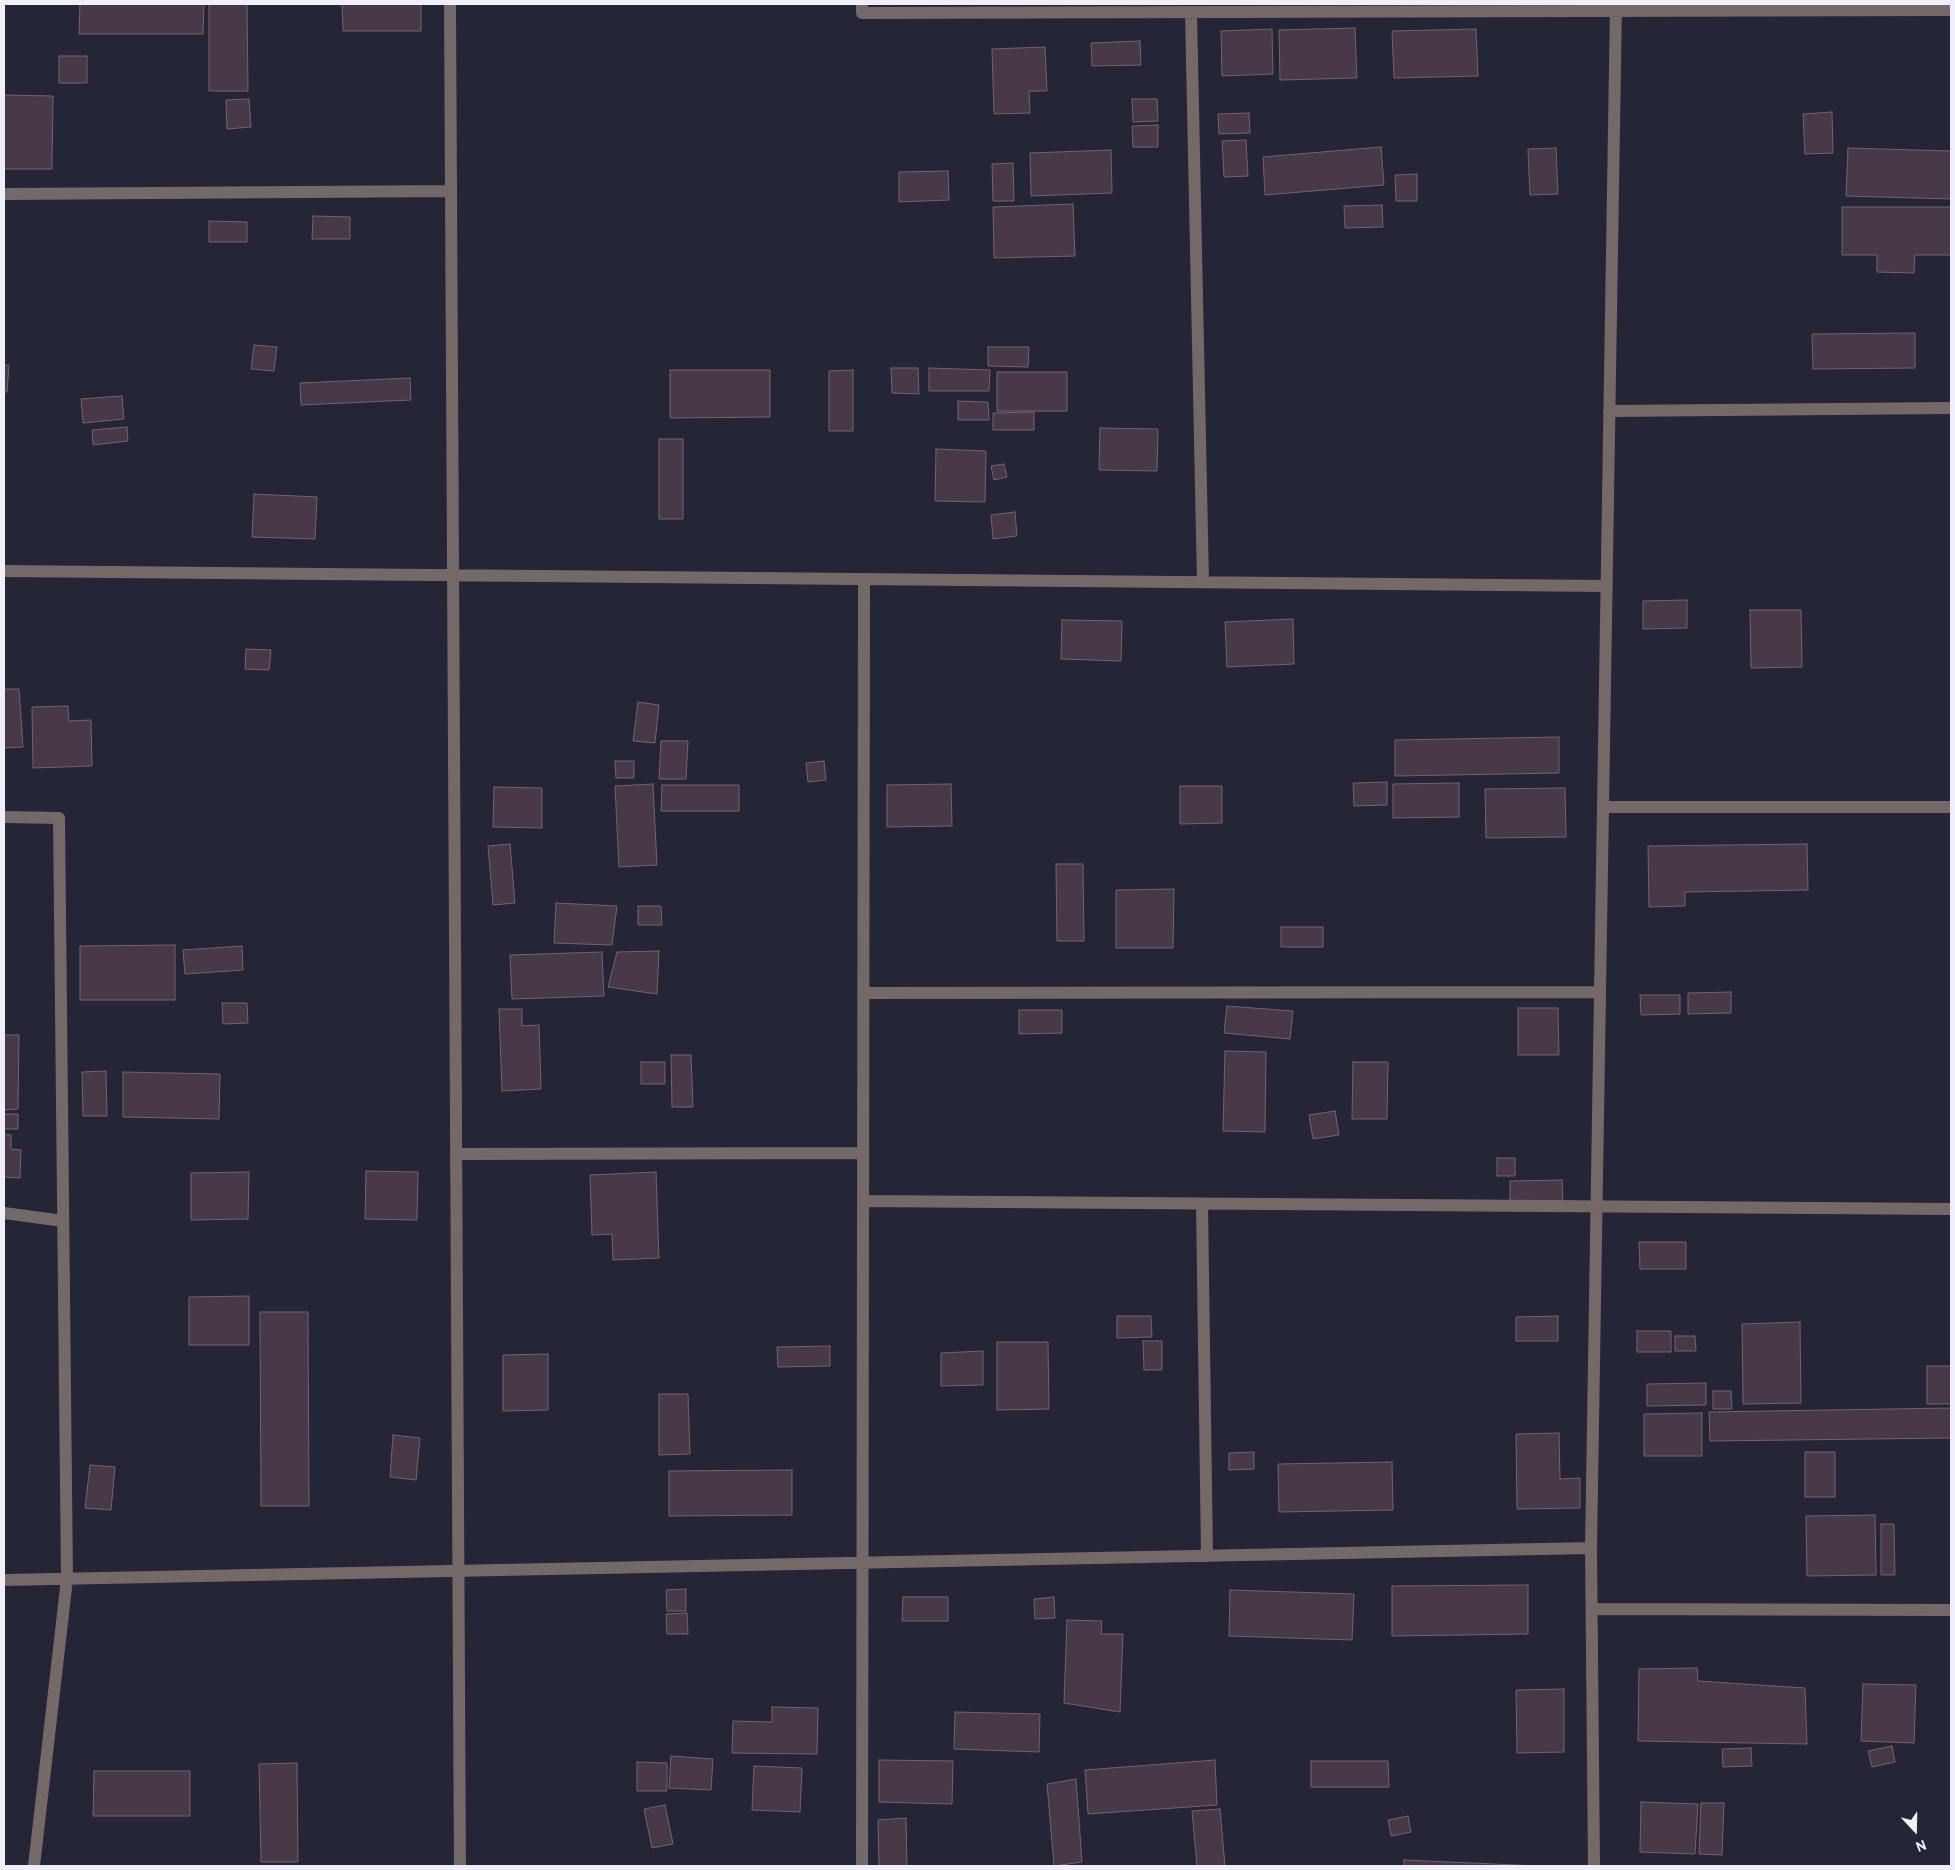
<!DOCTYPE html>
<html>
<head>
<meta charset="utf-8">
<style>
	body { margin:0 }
	#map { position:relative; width:1955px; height:1870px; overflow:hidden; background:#242537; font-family:Overpass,sans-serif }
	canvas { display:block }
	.frame { position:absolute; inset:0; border:5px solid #eeeffb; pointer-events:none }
	.north { position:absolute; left:1890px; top:1805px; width:50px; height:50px; -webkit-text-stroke:4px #242537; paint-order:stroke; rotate:159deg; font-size:14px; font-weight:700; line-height:20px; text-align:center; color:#eeeffb }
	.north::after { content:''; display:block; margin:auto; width:18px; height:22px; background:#eeeffb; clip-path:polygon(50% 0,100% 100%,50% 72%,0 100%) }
</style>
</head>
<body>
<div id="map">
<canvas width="1955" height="1870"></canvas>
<div class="frame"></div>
<div class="north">N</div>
</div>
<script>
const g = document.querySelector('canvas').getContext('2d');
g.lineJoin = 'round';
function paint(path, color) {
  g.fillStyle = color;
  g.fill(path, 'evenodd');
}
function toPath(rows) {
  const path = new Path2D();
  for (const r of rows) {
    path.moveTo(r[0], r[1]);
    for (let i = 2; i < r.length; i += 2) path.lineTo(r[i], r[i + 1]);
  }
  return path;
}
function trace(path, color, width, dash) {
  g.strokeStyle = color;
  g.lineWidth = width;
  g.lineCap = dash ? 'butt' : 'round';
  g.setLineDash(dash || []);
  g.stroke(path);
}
const building = toPath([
	[80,4,204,4,203,34,79,34,80,4],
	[209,4,247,4,248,91,209,91,209,4],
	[342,4,421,4,421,31,343,31,342,4],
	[1355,28,1357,78,1280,80,1279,30,1355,28],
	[1272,29,1273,74,1222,76,1221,31,1272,29],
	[1476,29,1478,76,1394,78,1392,31,1476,29],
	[1140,41,1141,65,1092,66,1091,43,1140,41],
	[1045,47,1047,91,1029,91,1030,113,994,114,992,49,1045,47],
	[59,56,87,56,87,83,59,83,59,56],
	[4,95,53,96,52,169,4,169,4,95],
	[249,99,251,127,227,129,226,100,249,99],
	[1132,99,1157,99,1158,121,1133,122,1132,99],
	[1832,112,1833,153,1805,154,1803,114,1832,112],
	[1249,113,1250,133,1219,134,1218,114,1249,113],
	[1158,125,1158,147,1133,147,1132,126,1158,125],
	[1246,140,1248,176,1224,177,1222,141,1246,140],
	[1381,147,1384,185,1265,195,1263,157,1381,147],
	[1556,148,1558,194,1530,195,1528,149,1556,148],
	[1848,148,1951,151,1951,199,1846,196,1848,148],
	[1111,150,1112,193,1031,196,1030,153,1111,150],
	[1013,163,1014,201,993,201,992,164,1013,163],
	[948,171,949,200,899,202,899,172,948,171],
	[1417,174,1417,201,1396,201,1395,175,1417,174],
	[1073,204,1075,256,994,258,993,207,1073,204],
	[1382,205,1383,227,1345,228,1344,206,1382,205],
	[1842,207,1951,207,1951,255,1915,255,1914,273,1877,272,1877,255,1842,255,1842,207],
	[313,216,350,217,350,239,312,239,313,216],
	[209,221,247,222,247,242,209,242,209,221],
	[1915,333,1915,368,1813,369,1812,334,1915,333],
	[254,345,277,347,274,371,251,369,254,345],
	[988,347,1029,347,1028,367,988,366,988,347],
	[4,365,9,365,7,392,4,392,4,365],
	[891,368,918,368,919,394,892,393,891,368],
	[929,368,990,370,989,391,929,391,929,368],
	[670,370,770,370,770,417,670,418,670,370],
	[853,370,853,431,829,431,829,371,853,370],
	[997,372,1067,372,1067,411,997,411,997,372],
	[410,378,411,400,301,405,300,383,410,378],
	[122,396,124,419,83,423,81,399,122,396],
	[958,401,988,402,989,420,958,420,958,401],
	[1034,412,1034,430,993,430,993,413,1034,412],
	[127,427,128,441,93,445,92,430,127,427],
	[1100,428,1158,429,1157,471,1099,470,1100,428],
	[659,439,683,439,683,519,659,519,659,439],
	[936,449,986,451,985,502,935,501,936,449],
	[1004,464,1007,477,994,480,991,466,1004,464],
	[254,494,317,497,315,539,252,537,254,494],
	[1015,512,1017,536,993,539,991,515,1015,512],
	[1687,600,1687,628,1643,629,1643,601,1687,600],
	[1750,610,1801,610,1802,667,1751,668,1750,610],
	[1293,619,1294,664,1227,667,1225,622,1293,619],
	[1062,620,1122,621,1121,661,1061,659,1062,620],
	[246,649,271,650,269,670,245,669,246,649],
	[4,689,19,689,23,747,4,748,4,689],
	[638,702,659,705,655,743,633,741,638,702],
	[68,706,69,721,91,720,92,766,33,768,32,707,68,706],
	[1559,737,1559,773,1395,776,1395,740,1559,737],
	[661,741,688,741,686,779,659,779,661,741],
	[615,761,634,761,634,778,616,778,615,761],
	[824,761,826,780,808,782,806,763,824,761],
	[1387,782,1387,805,1354,806,1353,783,1387,782],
	[1459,783,1459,817,1393,818,1393,784,1459,783],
	[653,784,657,865,619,867,615,786,653,784],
	[951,784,952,826,887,827,887,785,951,784],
	[662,785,739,785,739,811,661,811,662,785],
	[1180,786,1222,786,1222,823,1180,824,1180,786],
	[494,787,542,788,542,828,493,827,494,787],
	[1565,788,1566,837,1486,838,1485,789,1565,788],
	[510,844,515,903,493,905,488,846,510,844],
	[1807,844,1808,890,1685,892,1685,906,1649,907,1648,846,1807,844],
	[1056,864,1083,864,1084,941,1057,941,1056,864],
	[1174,889,1173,948,1116,948,1116,890,1174,889],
	[556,903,617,906,612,945,554,943,556,903],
	[638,906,661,906,662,925,638,925,638,906],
	[1281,927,1323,927,1323,947,1281,947,1281,927],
	[175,945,175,1000,80,1000,80,946,175,945],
	[242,946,243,970,185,974,183,950,242,946],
	[659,951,657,994,608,987,617,952,659,951],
	[602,952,604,996,512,999,510,955,602,952],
	[1731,992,1731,1013,1688,1014,1688,993,1731,992],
	[1640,995,1680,995,1680,1014,1641,1015,1640,995],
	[222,1003,247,1003,248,1023,223,1024,222,1003],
	[1227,1006,1293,1011,1290,1039,1224,1033,1227,1006],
	[1518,1008,1558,1008,1559,1055,1518,1055,1518,1008],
	[499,1009,522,1009,522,1026,539,1025,541,1089,502,1091,499,1009],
	[1019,1010,1062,1010,1062,1033,1019,1034,1019,1010],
	[4,1035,19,1035,18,1109,4,1110,4,1035],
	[1225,1051,1266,1052,1265,1132,1223,1131,1225,1051],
	[671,1055,691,1055,693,1107,672,1107,671,1055],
	[641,1062,665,1062,665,1084,641,1084,641,1062],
	[1353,1062,1388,1062,1387,1119,1352,1119,1353,1062],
	[106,1071,107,1116,83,1116,82,1072,106,1071],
	[123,1072,220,1074,219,1119,123,1117,123,1072],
	[1335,1111,1339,1135,1313,1139,1309,1115,1335,1111],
	[4,1114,18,1114,18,1129,4,1129,4,1114],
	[4,1134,11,1135,11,1149,21,1150,20,1178,4,1177,4,1134],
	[1497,1158,1515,1158,1515,1176,1497,1176,1497,1158],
	[366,1171,418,1172,417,1220,365,1219,366,1171],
	[249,1172,248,1219,191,1220,191,1173,249,1172],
	[656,1172,659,1258,613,1260,612,1234,592,1235,590,1175,656,1172],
	[1562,1180,1563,1203,1510,1203,1510,1181,1562,1180],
	[1639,1242,1686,1242,1686,1269,1640,1269,1639,1242],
	[249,1296,249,1345,189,1345,189,1297,249,1296],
	[260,1312,308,1312,309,1506,261,1506,260,1312],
	[1117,1316,1151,1316,1152,1337,1117,1338,1117,1316],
	[1558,1316,1558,1341,1516,1341,1516,1317,1558,1316],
	[1800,1322,1801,1403,1743,1404,1742,1324,1800,1322],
	[1637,1331,1671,1331,1671,1352,1637,1352,1637,1331],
	[1675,1336,1695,1336,1696,1351,1675,1351,1675,1336],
	[1143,1341,1162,1341,1162,1370,1144,1370,1143,1341],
	[997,1342,1048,1342,1049,1409,997,1410,997,1342],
	[830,1346,830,1366,778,1367,777,1347,830,1346],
	[983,1351,983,1385,941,1386,941,1353,983,1351],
	[548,1354,548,1410,503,1411,503,1355,548,1354],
	[1927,1366,1951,1366,1951,1404,1927,1404,1927,1366],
	[1706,1383,1706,1405,1647,1406,1647,1384,1706,1383],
	[1713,1391,1731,1391,1732,1409,1713,1409,1713,1391],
	[659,1394,688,1394,690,1454,659,1455,659,1394],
	[1951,1408,1951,1438,1710,1441,1709,1412,1951,1408],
	[1702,1413,1702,1456,1644,1456,1644,1414,1702,1413],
	[1559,1433,1560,1479,1580,1478,1580,1508,1517,1509,1516,1434,1559,1433],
	[393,1435,420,1438,416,1480,390,1477,393,1435],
	[1254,1452,1254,1469,1229,1470,1229,1453,1254,1452],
	[1805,1452,1835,1452,1835,1497,1805,1497,1805,1452],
	[1392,1462,1393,1510,1279,1512,1278,1464,1392,1462],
	[90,1465,115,1467,111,1510,85,1508,90,1465],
	[792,1470,792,1515,669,1516,669,1471,792,1470],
	[1875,1515,1876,1575,1807,1576,1806,1516,1875,1515],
	[1881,1524,1894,1524,1895,1575,1881,1575,1881,1524],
	[1528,1585,1528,1634,1392,1636,1392,1586,1528,1585],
	[686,1589,686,1611,667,1611,666,1590,686,1589],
	[1230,1590,1354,1594,1352,1640,1229,1636,1230,1590],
	[903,1597,948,1597,948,1621,902,1621,903,1597],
	[1054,1597,1055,1618,1035,1619,1034,1599,1054,1597],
	[687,1613,688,1634,667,1634,666,1614,687,1613],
	[1067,1620,1102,1621,1101,1634,1123,1634,1120,1712,1064,1703,1067,1620],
	[1697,1668,1698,1681,1805,1688,1807,1744,1638,1741,1639,1669,1697,1668],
	[1863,1684,1916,1685,1914,1743,1861,1741,1863,1684],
	[1564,1689,1564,1752,1517,1753,1516,1690,1564,1689],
	[772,1707,818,1708,817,1754,732,1753,733,1721,772,1722,772,1707],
	[955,1712,1040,1714,1039,1752,954,1749,955,1712],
	[1892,1746,1895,1762,1872,1767,1868,1751,1892,1746],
	[1751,1748,1752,1766,1723,1767,1722,1749,1751,1748],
	[671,1756,713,1759,711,1790,669,1788,671,1756],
	[879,1760,953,1761,952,1804,879,1802,879,1760],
	[1215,1760,1217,1805,1088,1814,1085,1770,1215,1760],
	[1311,1761,1388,1761,1389,1787,1311,1787,1311,1761],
	[637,1762,667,1763,667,1791,637,1791,637,1762],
	[297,1763,298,1862,261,1862,259,1764,297,1763],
	[754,1766,802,1768,800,1812,752,1810,754,1766],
	[94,1771,190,1771,190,1816,93,1816,94,1771],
	[1076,1779,1082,1862,1054,1866,1047,1784,1076,1779],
	[1641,1802,1698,1804,1695,1854,1640,1852,1641,1802],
	[1701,1803,1724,1803,1722,1855,1699,1854,1701,1803],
	[665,1805,673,1844,652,1848,644,1809,665,1805],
	[1220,1809,1225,1866,1197,1866,1192,1811,1220,1809],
	[1408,1816,1411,1832,1391,1836,1388,1820,1408,1816],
	[906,1818,907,1866,879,1866,878,1820,906,1818],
	[1404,1860,1539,1866,1404,1866,1404,1860]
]);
const minor = toPath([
	[450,4,460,1866],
	[862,4,862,13,1951,10],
	[1191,12,1203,582],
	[4,194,451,191],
	[1609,411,1951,408],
	[4,571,1606,586],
	[1603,807,1951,807],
	[4,817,59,818,67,1579,34,1866],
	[863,993,1600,992],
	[456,1154,863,1153],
	[863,1201,1951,1209],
	[1202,1204,1207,1556],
	[4,1213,63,1221],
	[4,1580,1591,1548],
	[1592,1609,1951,1610],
	[862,1866,864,580],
	[1594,1866,1591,1548,1616,4]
]);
paint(building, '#493846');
trace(building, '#756271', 1);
trace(minor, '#746967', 12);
</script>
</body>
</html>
